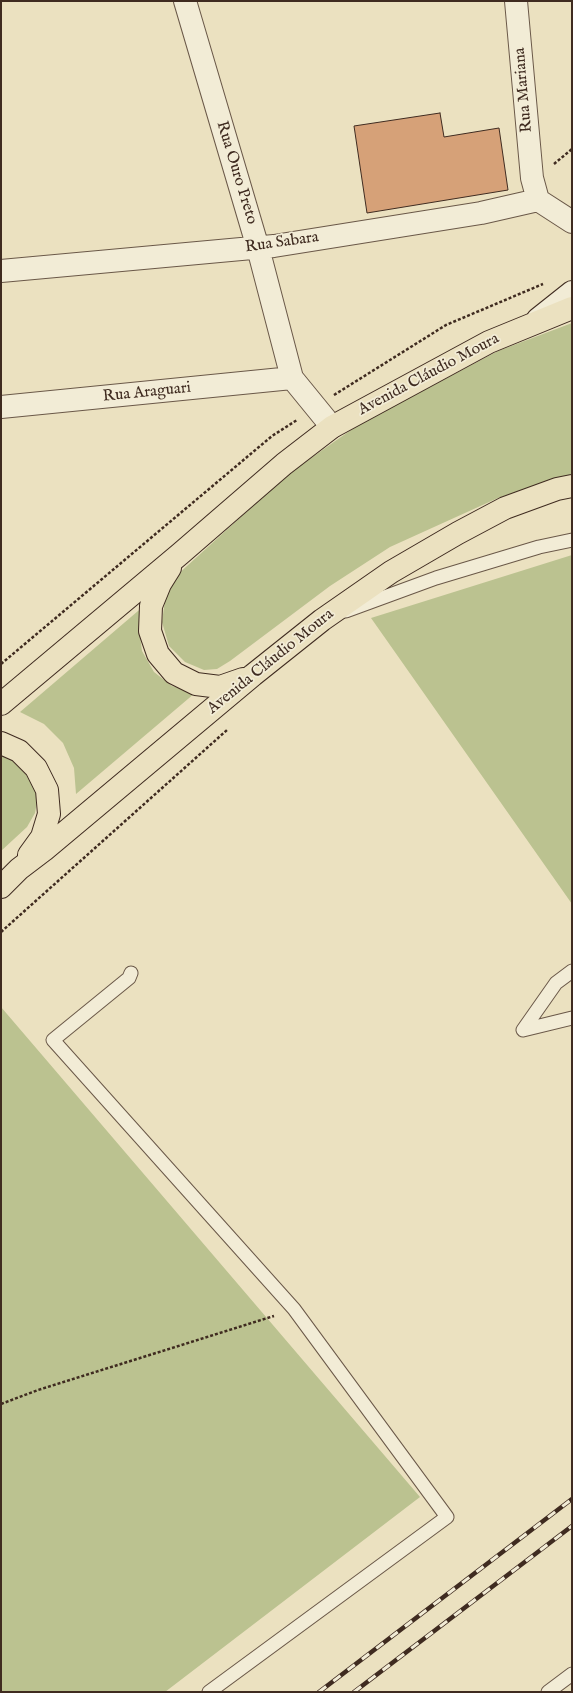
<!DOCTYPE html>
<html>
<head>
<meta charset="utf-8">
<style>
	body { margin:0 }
	#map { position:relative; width:573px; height:1693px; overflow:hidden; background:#ebe1c0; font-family:"IM FELL English",serif }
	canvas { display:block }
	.frame { position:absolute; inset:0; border:2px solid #3f2b20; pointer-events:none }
</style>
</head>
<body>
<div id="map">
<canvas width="573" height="1693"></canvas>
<div class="frame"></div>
</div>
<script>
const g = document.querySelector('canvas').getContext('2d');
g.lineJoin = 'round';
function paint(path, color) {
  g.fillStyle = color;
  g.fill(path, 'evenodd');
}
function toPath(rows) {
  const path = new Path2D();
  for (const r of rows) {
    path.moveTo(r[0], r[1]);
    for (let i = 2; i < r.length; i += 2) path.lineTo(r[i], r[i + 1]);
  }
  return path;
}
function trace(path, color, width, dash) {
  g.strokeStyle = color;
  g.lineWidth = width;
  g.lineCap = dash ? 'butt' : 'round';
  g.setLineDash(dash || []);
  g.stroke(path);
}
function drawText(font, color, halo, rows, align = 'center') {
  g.font = font + ' "IM FELL English",serif';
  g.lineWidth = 3.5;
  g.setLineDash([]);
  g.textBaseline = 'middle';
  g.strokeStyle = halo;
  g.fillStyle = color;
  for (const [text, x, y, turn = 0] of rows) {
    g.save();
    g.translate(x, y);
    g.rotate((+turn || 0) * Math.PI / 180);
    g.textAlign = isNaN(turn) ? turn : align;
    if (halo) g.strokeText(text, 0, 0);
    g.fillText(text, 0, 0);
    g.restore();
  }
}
const green = toPath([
	[572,323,572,474,498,498,390,547,330,586,230,661,217,669,204,670,185,662,169,646,162,622,165,600,176,576,287,475,358,425,498,351],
	[572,555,572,904,371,618],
	[145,605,139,628,142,651,154,672,172,686,195,693,76,794,74,768,63,743,44,724,20,712],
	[1,752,27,766,38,797,35,813,27,827,1,851],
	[1,1007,420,1497,165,1692,1,1692]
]);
const building = toPath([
	[440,113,444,137,499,128,508,190,367,213,354,126,440,113]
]);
const path = toPath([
	[554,164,572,149],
	[334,395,446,325,543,284],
	[1,664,272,436,297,420],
	[1,932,227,730],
	[1,1404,38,1390,274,1316]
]);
const lane = toPath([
	[346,611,436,578,539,547,572,540],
	[572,971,556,983,523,1030,572,1018],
	[131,973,129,978,53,1040,294,1309,447,1517,209,1692],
	[548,1692,572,1674]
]);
const street = toPath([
	[185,1,258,248,292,378,332,427],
	[538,200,572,222],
	[1,271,274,246,481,213,538,200,532,178,516,1],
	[1,407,292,378]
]);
const secondary = toPath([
	[538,319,572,292]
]);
const highway = toPath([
	[170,568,160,584,151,606,150,631,158,654,174,673,196,684,220,687,243,679],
	[1,704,180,554,284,464,332,427,489,342,572,308],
	[1,743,19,751,36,768,47,790,49,814,42,837,29,855],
	[1,887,19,869,44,850,253,675,322,620,391,572,458,533,505,508,557,489,572,486]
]);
const rail = toPath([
	[319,1692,572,1499],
	[354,1692,572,1526]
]);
const streetNames = [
	["Rua Mariana",524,90,-95],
	["Rua Ouro Preto",236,173,73],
	["Rua Sabara",282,243,-8],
	["Avenida Cláudio Moura",429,375,-28],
	["Rua Araguari",147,393,-6],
	["Avenida Cláudio Moura",271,662,-39]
];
paint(green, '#bbc290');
paint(building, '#d6a178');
trace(building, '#3f2b20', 1);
trace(lane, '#6a5848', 15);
trace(street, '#6a5848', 24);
trace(secondary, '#3f2b20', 24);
trace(highway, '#3f2b20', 24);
trace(path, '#3f2b20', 2.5, [3, 2]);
trace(lane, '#f2ecd6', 13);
trace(street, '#f2ecd6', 22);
trace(secondary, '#f2ecd6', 22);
trace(highway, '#ebe1c0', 22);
trace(rail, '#3f2b20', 4.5);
trace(rail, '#f2ecd6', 3, [9]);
drawText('16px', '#3f2b20', '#f2ecd6', streetNames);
</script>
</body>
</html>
